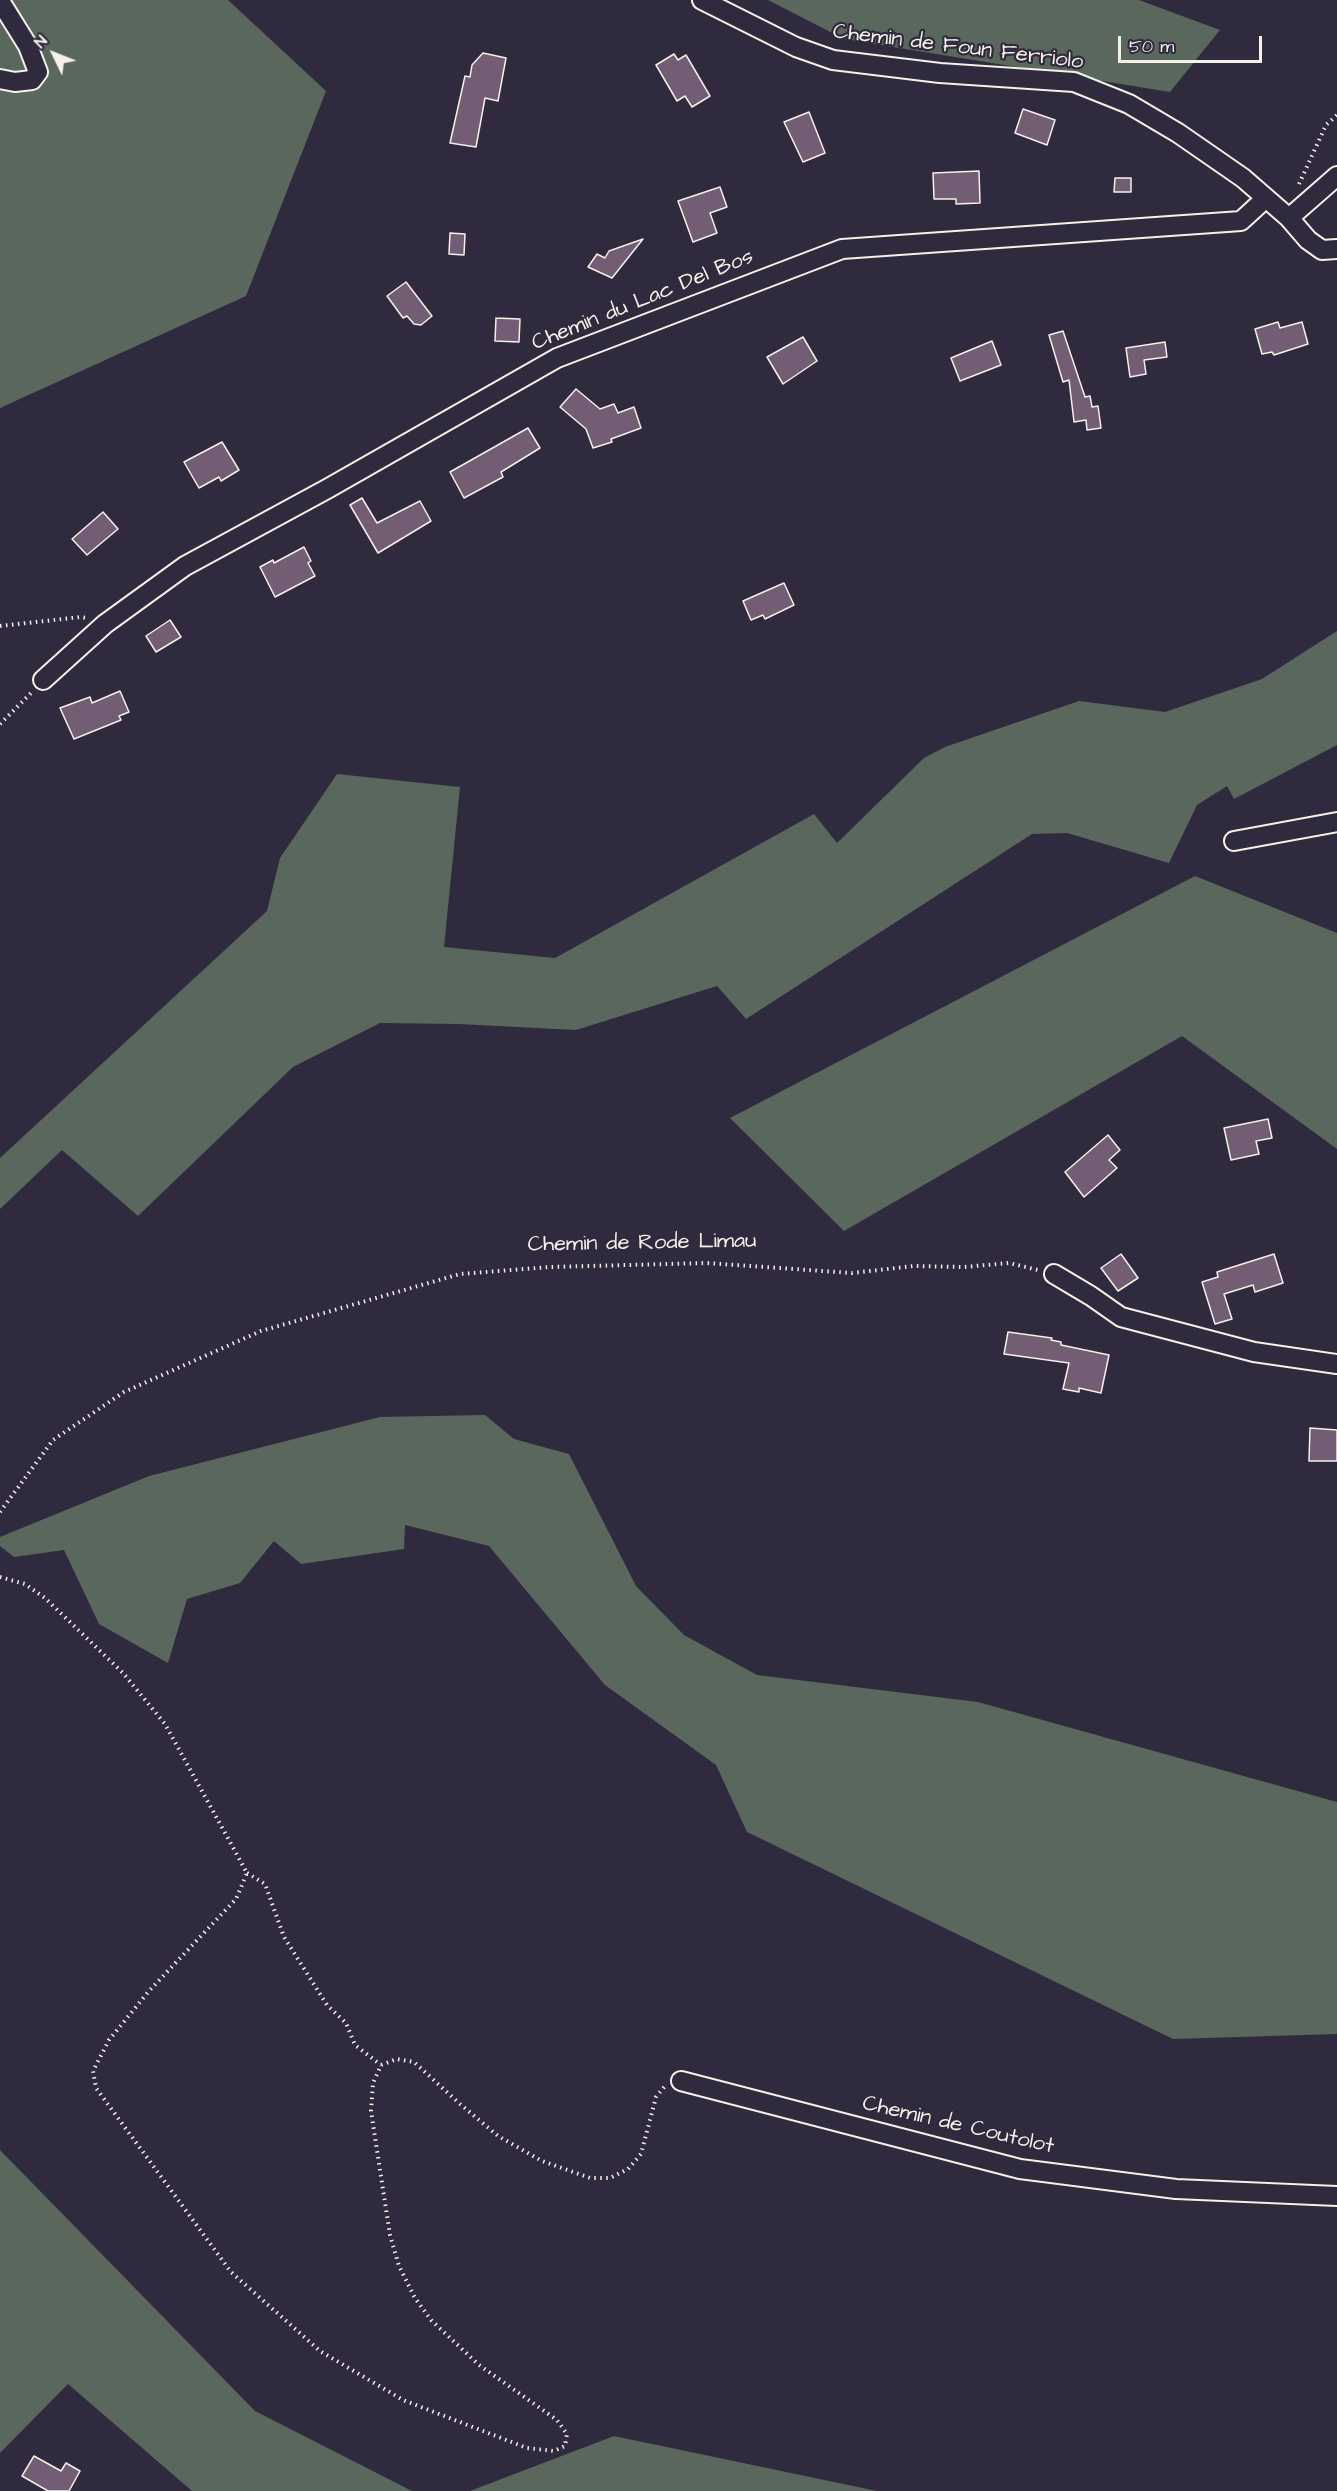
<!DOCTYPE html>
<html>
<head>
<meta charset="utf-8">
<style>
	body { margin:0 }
	#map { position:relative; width:1337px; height:2491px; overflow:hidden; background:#2f2a3d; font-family:"Architects Daughter",sans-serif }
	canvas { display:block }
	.north { position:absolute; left:24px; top:24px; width:60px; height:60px; -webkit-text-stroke:4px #2f2a3d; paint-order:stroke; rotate:313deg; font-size:16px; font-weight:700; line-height:24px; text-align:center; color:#f4f1e8 }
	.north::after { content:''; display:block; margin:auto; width:21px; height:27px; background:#f4f1e8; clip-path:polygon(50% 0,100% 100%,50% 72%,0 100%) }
	.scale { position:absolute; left:1118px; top:36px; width:144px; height:27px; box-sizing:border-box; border:3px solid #f4f1e8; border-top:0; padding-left:8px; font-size:18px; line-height:21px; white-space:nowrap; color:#f4f1e8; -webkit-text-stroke:4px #2f2a3d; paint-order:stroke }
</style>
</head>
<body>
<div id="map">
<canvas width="1337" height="2491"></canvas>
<div class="north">N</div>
<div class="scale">50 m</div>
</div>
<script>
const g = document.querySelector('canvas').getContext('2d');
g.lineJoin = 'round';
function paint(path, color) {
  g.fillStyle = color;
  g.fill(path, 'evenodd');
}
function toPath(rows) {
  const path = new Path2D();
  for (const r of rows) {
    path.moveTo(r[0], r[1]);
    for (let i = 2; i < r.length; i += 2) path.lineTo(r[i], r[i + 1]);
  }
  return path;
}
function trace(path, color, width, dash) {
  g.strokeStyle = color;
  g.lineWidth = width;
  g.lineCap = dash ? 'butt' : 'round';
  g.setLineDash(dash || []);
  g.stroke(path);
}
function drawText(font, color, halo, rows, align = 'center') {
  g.font = font + ' "Architects Daughter",sans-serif';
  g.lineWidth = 4.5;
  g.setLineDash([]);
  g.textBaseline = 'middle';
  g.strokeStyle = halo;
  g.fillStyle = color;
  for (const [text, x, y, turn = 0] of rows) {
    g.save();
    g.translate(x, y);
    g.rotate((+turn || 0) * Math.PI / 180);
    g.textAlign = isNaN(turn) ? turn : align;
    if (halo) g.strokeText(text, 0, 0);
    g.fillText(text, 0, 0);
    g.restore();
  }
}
const green = toPath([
	[0,0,228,0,326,91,246,296,0,408],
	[768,0,1139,0,1220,30,1170,92,844,39],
	[1337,631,1337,745,1234,799,1227,786,1197,805,1169,863,1067,833,1032,834,746,1019,717,986,576,1030,458,1024,380,1023,293,1067,138,1216,62,1150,0,1209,0,1158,267,911,280,858,337,774,460,787,444,947,555,958,814,814,837,843,924,758,945,747,1079,701,1165,712,1262,679],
	[1195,876,1337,933,1337,1149,1182,1036,844,1231,730,1118],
	[485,1415,514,1439,569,1454,636,1586,684,1635,757,1675,978,1702,1337,1802,1337,2034,1173,2039,747,1832,716,1765,605,1685,489,1546,405,1525,404,1549,301,1564,274,1541,240,1583,187,1599,168,1663,99,1624,64,1550,14,1557,0,1546,0,1537,149,1476,380,1417],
	[0,2150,255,2411,412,2491,192,2491,68,2384,0,2453],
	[614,2436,877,2491,470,2491]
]);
const building = toPath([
	[483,53,506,58,498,101,485,98,476,147,450,143,465,76,470,77,472,65,483,53],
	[674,54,678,60,686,55,710,96,692,107,685,96,677,101,656,65,674,54],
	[1023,109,1055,120,1047,145,1015,133,1023,109],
	[809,112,825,153,803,162,784,122,809,112],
	[979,171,980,203,956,204,956,199,934,199,933,173,979,171],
	[1115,178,1131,178,1131,192,1114,192,1115,178],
	[720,187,727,207,710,213,717,233,693,242,678,201,720,187],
	[450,233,465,234,464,255,449,254,450,233],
	[643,239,612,278,588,267,597,254,605,258,609,251,643,239],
	[406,282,432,316,421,325,414,324,407,316,403,318,387,296,406,282],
	[496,318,520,319,519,342,495,341,496,318],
	[1278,322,1280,328,1302,322,1308,344,1274,355,1272,352,1262,354,1255,329,1278,322],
	[1063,331,1085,397,1090,396,1092,407,1098,406,1101,428,1087,430,1086,420,1074,422,1069,380,1063,382,1049,335,1063,331],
	[803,337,817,361,783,384,767,357,803,337],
	[992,341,1001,365,960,381,951,358,992,341],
	[1165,342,1167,357,1144,360,1146,374,1130,377,1126,348,1165,342],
	[576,389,600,409,614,404,618,413,634,407,641,428,611,439,612,442,593,448,586,429,560,407,576,389],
	[528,428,540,448,501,472,503,477,464,498,450,472,528,428],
	[222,442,239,470,221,481,219,477,199,488,184,462,222,442],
	[362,498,377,523,420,501,431,521,378,553,350,505,362,498],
	[103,512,118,529,87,555,72,539,103,512],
	[304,547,311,561,308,563,315,576,275,597,260,567,273,560,274,563,304,547],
	[784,583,794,605,765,619,763,615,751,620,743,601,784,583],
	[170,620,181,637,156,652,146,636,170,620],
	[120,691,129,712,119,716,121,720,74,739,60,708,90,697,92,703,120,691],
	[1268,1119,1272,1138,1256,1141,1259,1154,1231,1160,1224,1128,1268,1119],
	[1108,1135,1120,1150,1109,1160,1117,1168,1084,1197,1065,1172,1108,1135],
	[1121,1254,1138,1278,1118,1291,1101,1268,1121,1254],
	[1274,1254,1283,1283,1255,1292,1253,1285,1224,1294,1232,1319,1215,1324,1202,1282,1218,1277,1217,1272,1274,1254],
	[1008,1332,1052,1338,1051,1340,1061,1342,1061,1345,1109,1355,1101,1393,1079,1388,1079,1392,1063,1389,1069,1363,1004,1354,1008,1332],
	[1310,1428,1337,1430,1337,1461,1309,1461,1310,1428],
	[34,2456,61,2471,66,2463,80,2471,69,2491,48,2491,22,2476,34,2456]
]);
const path = toPath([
	[1299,184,1326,125,1337,115],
	[0,626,81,617,86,618],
	[0,724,32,692],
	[0,1512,53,1440,124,1392,261,1331,460,1274,550,1267,707,1263,852,1273,914,1266,964,1267,1009,1263,1038,1270],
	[0,1577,25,1584,45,1598,123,1673,165,1724,247,1873,236,1899,149,1991,109,2040,93,2071,96,2088,231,2272,320,2351,403,2400,527,2448,554,2451,565,2446,567,2434,557,2420,479,2365,431,2320,415,2298,399,2266,390,2235,371,2111,373,2083,381,2065,397,2059,414,2062,460,2104,498,2136,542,2161,590,2178,610,2178,628,2169,641,2154,656,2097,665,2086],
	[247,1873,265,1884,284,1937,327,2005,346,2023,355,2045,381,2065]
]);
const minor = toPath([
	[702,0,796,47,833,60,940,73,1074,82,1129,104,1178,133,1243,178,1289,218,1308,240,1322,250,1337,249],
	[0,1,28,46,38,72,32,80,15,82,0,79],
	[1289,218,1337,176],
	[43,680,105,624,185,566,327,489,557,358,842,249,1241,221,1266,198],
	[1234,841,1337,822],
	[1054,1274,1091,1296,1121,1317,1254,1352,1337,1364],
	[681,2081,1020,2169,1176,2189,1337,2196]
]);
const streetNames = [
	["Chemin de Foun Ferriolo",958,48,7],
	["Chemin du Lac Del Bos",643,301,-22],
	["Chemin de Rode Limau",642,1244,-1],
	["Chemin de Coutolot",958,2126,13]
];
paint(green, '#5a675c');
paint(building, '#735d74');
trace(building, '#f4f1e8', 1.5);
trace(minor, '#f4f1e8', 22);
trace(path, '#f4f1e8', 4, [1.5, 4.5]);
trace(minor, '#2f2a3d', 18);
drawText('22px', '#f4f1e8', '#2f2a3d', streetNames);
</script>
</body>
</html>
